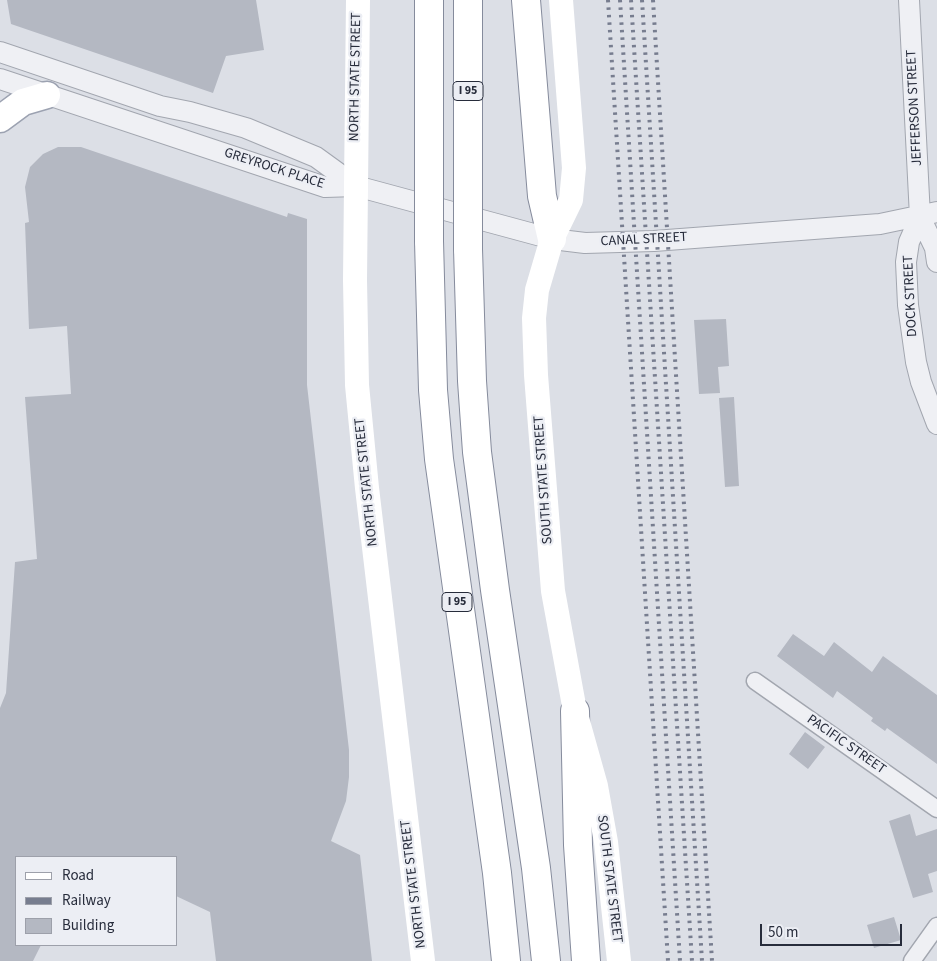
<!DOCTYPE html>
<html>
<head>
<meta charset="utf-8">
<style>
	body { margin:0 }
	#map { position:relative; width:937px; height:961px; overflow:hidden; background:#dcdfe6; font-family:"Source Sans 3",sans-serif }
	canvas { display:block }
	.legend { position:absolute; left:15px; top:856px; width:162px; height:90px; box-sizing:border-box; background:#eceef4; border:1px solid #9da0aa; margin:0; padding:6px 9px; list-style:none; font-size:15px; color:#272c3b }
	.legend li { display:flex; align-items:center; gap:10px; height:25px }
	.legend b { width:25px; border:1px solid #9da0aa }
	.scale { position:absolute; left:760px; top:924px; width:142px; height:22px; box-sizing:border-box; border:2px solid #272c3b; border-top:0; padding-left:6px; font-size:15px; line-height:18px; white-space:nowrap; color:#272c3b; -webkit-text-stroke:4px #eceef4; paint-order:stroke }
</style>
</head>
<body>
<div id="map">
<canvas width="937" height="961"></canvas>
<ul class="legend">
<li><b style="height:6px;background:#fff"></b>Road</li>
<li><b style="height:6px;background:#777d8f"></b>Railway</li>
<li><b style="height:14px;background:#b4b8c2"></b>Building</li>
</ul>
<div class="scale">50 m</div>
</div>
<script>
const g = document.querySelector('canvas').getContext('2d');
g.lineJoin = 'round';
function paint(path, color) {
  g.fillStyle = color;
  g.fill(path, 'evenodd');
}
function toPath(rows) {
  const path = new Path2D();
  for (const r of rows) {
    path.moveTo(r[0], r[1]);
    for (let i = 2; i < r.length; i += 2) path.lineTo(r[i], r[i + 1]);
  }
  return path;
}
function trace(path, color, width, dash) {
  g.strokeStyle = color;
  g.lineWidth = width;
  g.lineCap = dash ? 'butt' : 'round';
  g.setLineDash(dash || []);
  g.stroke(path);
}
function drawText(font, color, halo, rows, align = 'center') {
  g.font = font + ' "Source Sans 3",sans-serif';
  g.lineWidth = 4.5;
  g.setLineDash([]);
  g.textBaseline = 'middle';
  g.strokeStyle = halo;
  g.fillStyle = color;
  for (const [text, x, y, turn = 0] of rows) {
    g.save();
    g.translate(x, y);
    g.rotate((+turn || 0) * Math.PI / 180);
    g.textAlign = isNaN(turn) ? turn : align;
    if (halo) g.strokeText(text, 0, 0);
    g.fillText(text, 0, 0);
    g.restore();
  }
}
const building = toPath([
	[7,0,256,0,264,50,226,56,213,93,11,24],
	[58,147,81,147,287,217,288,213,307,219,307,385,349,750,349,777,346,801,331,841,360,855,372,961,216,961,210,912,176,896,176,857,16,857,16,945,41,945,33,961,0,961,0,708,6,693,15,562,37,559,25,397,71,394,67,326,29,329,25,223,29,222,25,187,30,167,43,154],
	[726,319,729,366,718,367,720,393,699,394,694,320],
	[734,397,739,486,725,487,719,398],
	[793,634,824,656,834,642,872,672,883,656,937,695,937,764,887,728,885,731,871,721,873,718,837,691,833,698,777,656],
	[805,732,825,747,808,769,789,754],
	[910,814,916,836,937,829,937,871,928,874,933,892,913,898,889,821],
	[894,917,901,940,874,948,867,925]
]);
const minor = toPath([
	[755,681,937,809],
	[912,961,937,926]
]);
const tertiary = toPath([
	[909,0,920,217,935,248,937,262],
	[0,52,160,106,190,112,246,128,316,157,356,186],
	[0,79,325,187,356,186,552,239,585,243,654,241,880,224,937,212],
	[920,217,909,242,906,262,908,305,916,362,921,382,937,424]
]);
const secondary = toPath([
	[358,0,355,280,357,385,367,488,423,961],
	[561,0,574,168,571,200,552,239,537,290,534,318,536,375,553,591,575,711,596,786,606,842,619,961]
]);
const primary = toPath([
	[0,119,23,102,47,95]
]);
const motorway = toPath([
	[429,0,429,174],
	[526,0,542,196,552,239],
	[468,183,468,0],
	[429,241,433,390,439,459,497,873,506,961],
	[468,249,472,381,477,452,495,590,536,868,546,961],
	[575,711,578,845,586,961]
]);
const rail = toPath([
	[608,0,668,961],
	[620,0,680,961],
	[631,0,692,961],
	[642,0,702,961],
	[653,0,712,961]
]);
const motorwayBridge = toPath([
	[468,183,468,249],
	[429,241,429,174]
]);
const shields = [
	[468,91,30],
	[457,602,30]
];
const shieldNames = [
	["I 95",468,91],
	["I 95",457,602]
];
const streetNames = [
	["NORTH STATE STREET",356,77,-89],
	["JEFFERSON STREET",915,108,-93],
	["GREYROCK PLACE",274,169,18],
	["CANAL STREET",644,240,-3],
	["DOCK STREET",911,296,-93],
	["SOUTH STATE STREET",544,480,-94],
	["NORTH STATE STREET",367,482,-96],
	["PACIFIC STREET",846,745,35],
	["SOUTH STATE STREET",609,879,83],
	["NORTH STATE STREET",414,884,-97]
];
paint(building, '#b4b8c2');
trace(minor, '#a2a6af', 19);
trace(tertiary, '#a2a6af', 22);
trace(primary, '#9ca2b1', 29);
trace(motorway, '#858b9c', 30);
trace(minor, '#eff0f4', 16);
trace(tertiary, '#eff0f4', 20);
trace(secondary, '#fff', 24);
trace(primary, '#fff', 26);
trace(motorway, '#fff', 28);
trace(rail, '#777d8f', 4, [2.5, 5]);
trace(motorwayBridge, '#858b9c', 30, []);
trace(motorwayBridge, '#fff', 28);
for (const [x, y, w] of shields) {
  const box = new Path2D();
  box.roundRect(x - w / 2, y - 9.5, w, 19, 4);
  g.fillStyle = '#eceef4';
  g.fill(box);
  trace(box, '#272c3b', 1);
}
drawText('bold 12px', '#272c3b', null, shieldNames);
drawText('14px', '#272c3b', '#eceef4', streetNames);
</script>
</body>
</html>
